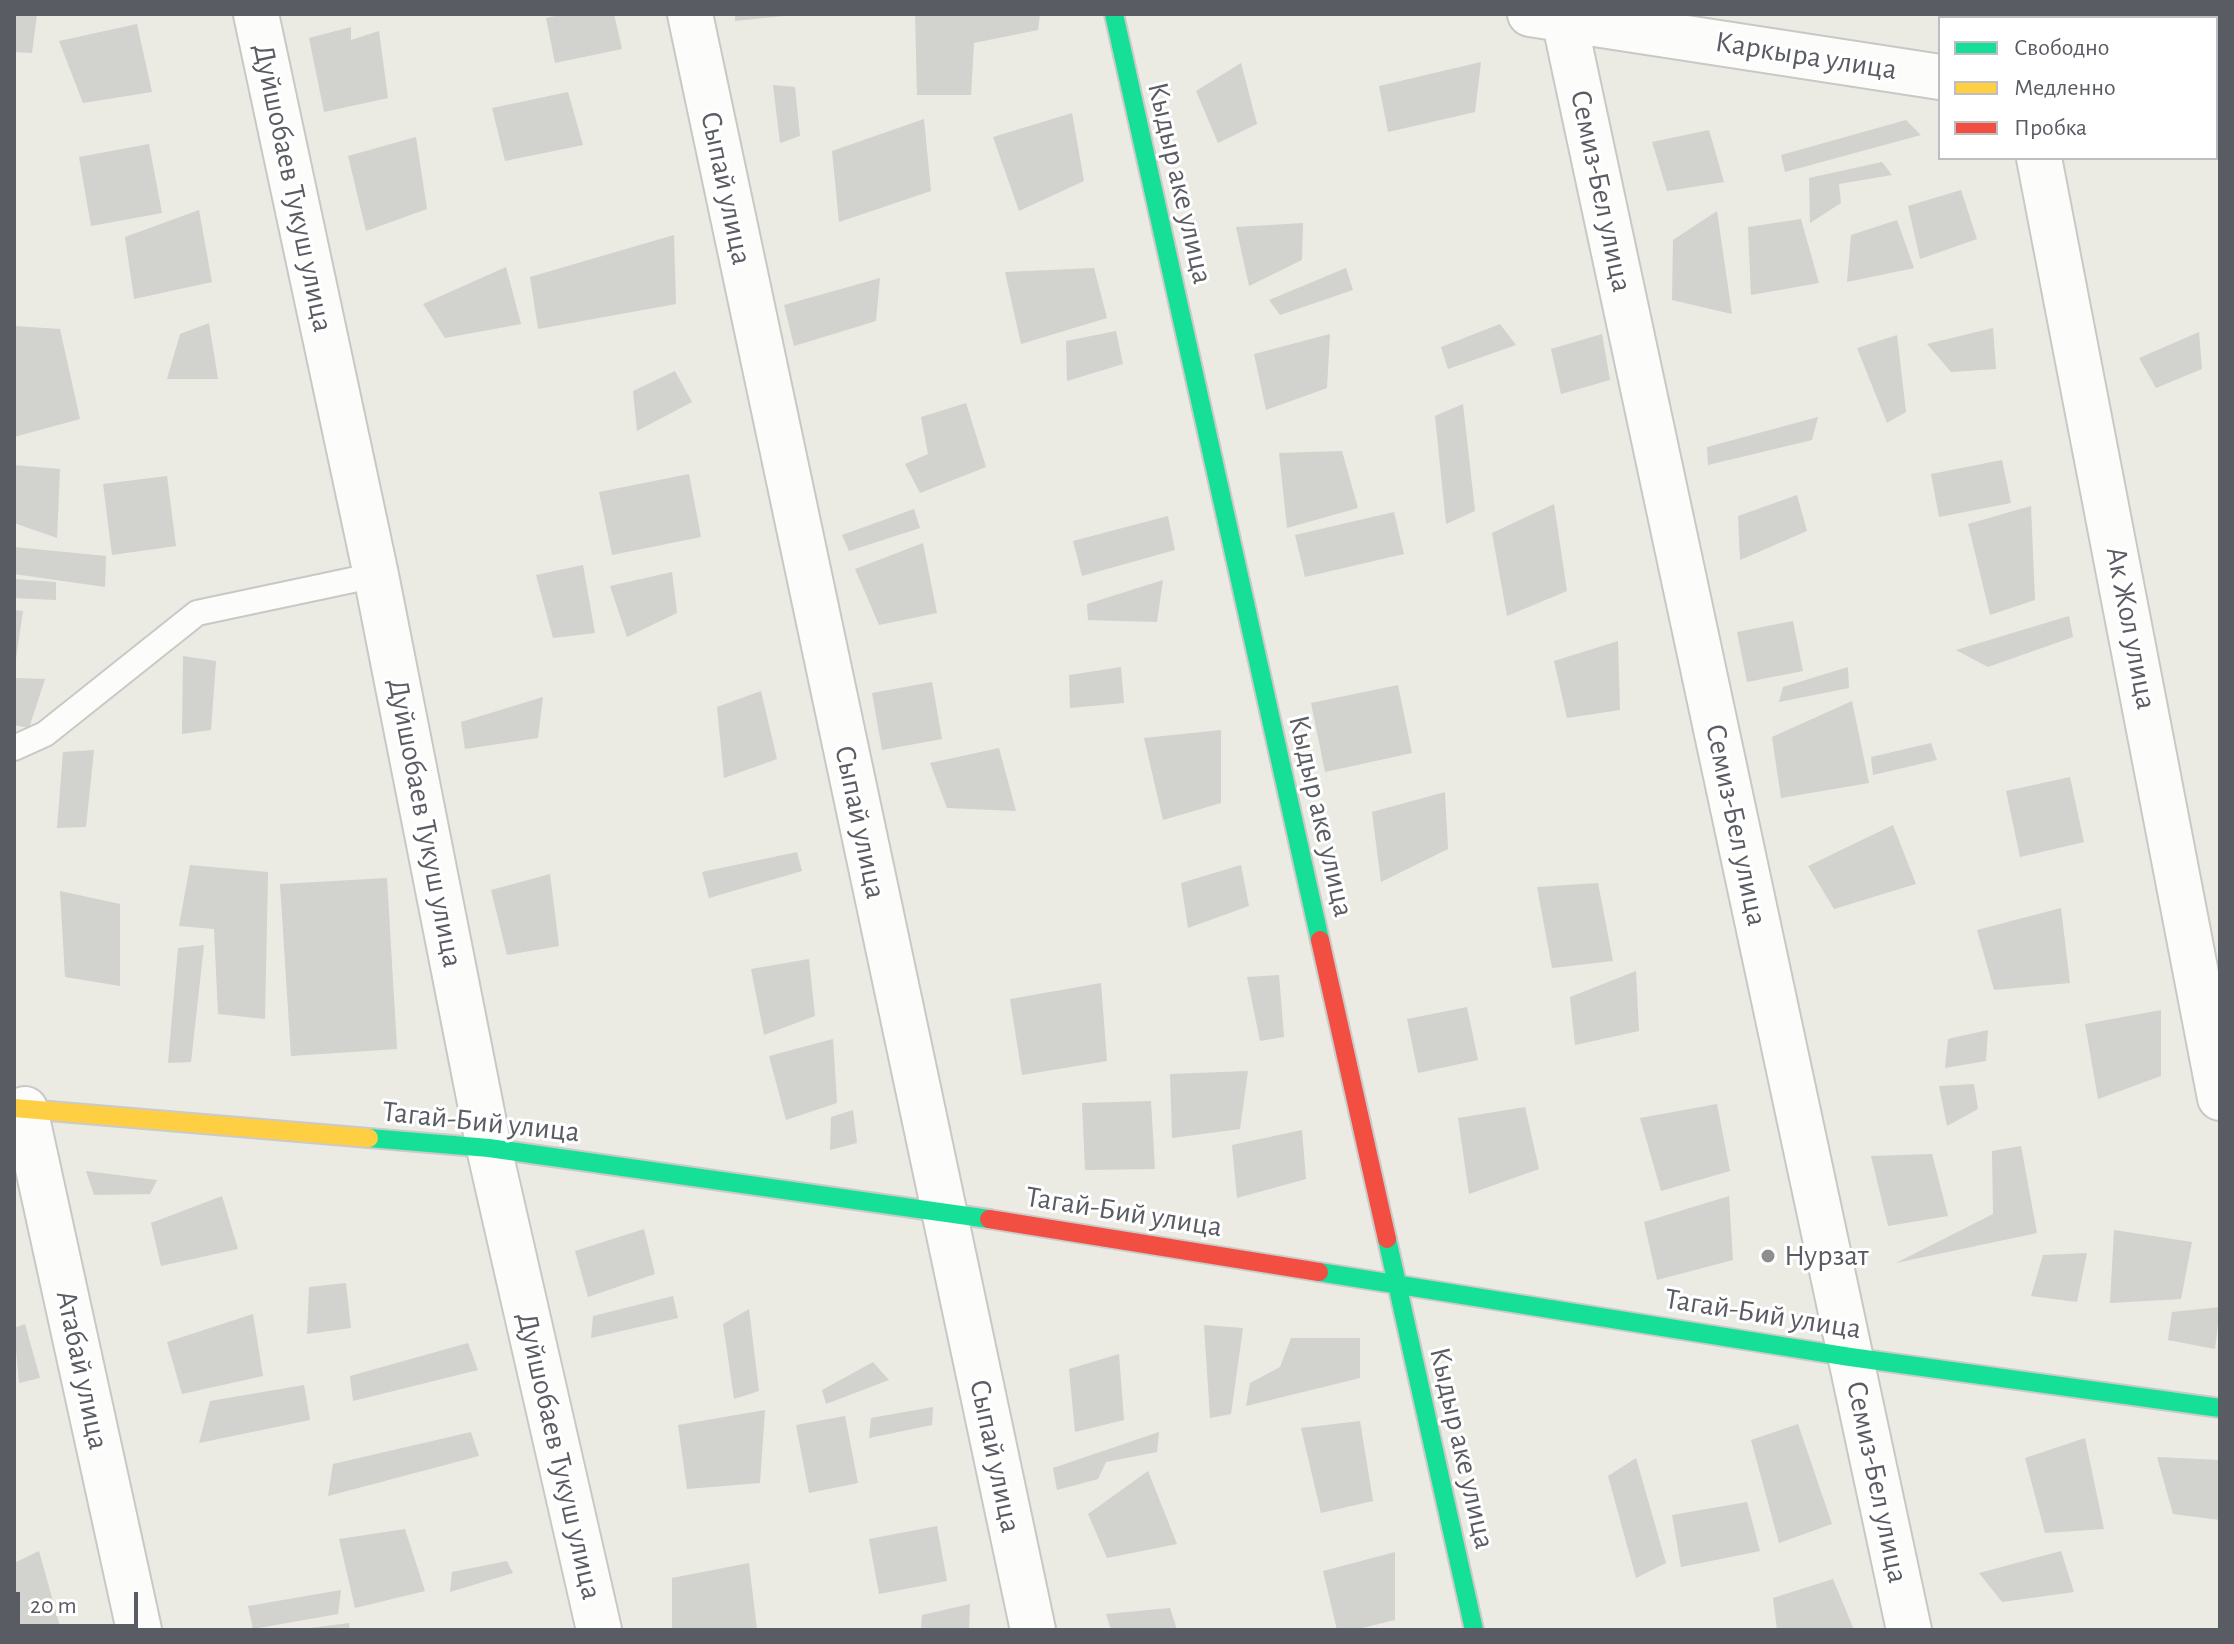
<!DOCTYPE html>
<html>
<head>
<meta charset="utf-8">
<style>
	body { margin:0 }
	#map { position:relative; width:2234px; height:1644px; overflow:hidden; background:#ebebe4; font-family:"Alegreya Sans",sans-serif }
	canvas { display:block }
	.frame { position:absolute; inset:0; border:16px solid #5a5c63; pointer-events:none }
	.legend { position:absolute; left:1938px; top:16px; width:280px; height:144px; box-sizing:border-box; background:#fff; border:2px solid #bdbec1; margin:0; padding:10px 14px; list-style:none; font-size:24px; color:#5a5c63 }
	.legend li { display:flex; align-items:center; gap:16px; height:40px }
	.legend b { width:40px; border:2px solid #bdbec1 }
	.scale { position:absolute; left:16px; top:1592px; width:122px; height:36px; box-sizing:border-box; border:4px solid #5a5c63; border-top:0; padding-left:10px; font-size:24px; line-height:28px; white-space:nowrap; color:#5a5c63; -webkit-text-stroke:6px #fff; paint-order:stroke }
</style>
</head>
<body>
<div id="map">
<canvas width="2234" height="1644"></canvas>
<div class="frame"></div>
<ul class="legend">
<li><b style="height:10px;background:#16e098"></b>Свободно</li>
<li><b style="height:10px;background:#ffcf43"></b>Медленно</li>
<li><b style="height:10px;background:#f24e42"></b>Пробка</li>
</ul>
<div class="scale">20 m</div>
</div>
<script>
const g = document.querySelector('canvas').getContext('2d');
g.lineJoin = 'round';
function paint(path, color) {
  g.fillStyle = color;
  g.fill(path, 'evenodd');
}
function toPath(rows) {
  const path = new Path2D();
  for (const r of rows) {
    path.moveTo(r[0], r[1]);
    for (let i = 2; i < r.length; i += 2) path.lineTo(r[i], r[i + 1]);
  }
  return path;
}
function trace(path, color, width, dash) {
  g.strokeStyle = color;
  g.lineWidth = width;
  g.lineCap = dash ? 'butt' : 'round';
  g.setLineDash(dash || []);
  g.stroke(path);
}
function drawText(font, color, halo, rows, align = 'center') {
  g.font = font + ' "Alegreya Sans",sans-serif';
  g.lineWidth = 6;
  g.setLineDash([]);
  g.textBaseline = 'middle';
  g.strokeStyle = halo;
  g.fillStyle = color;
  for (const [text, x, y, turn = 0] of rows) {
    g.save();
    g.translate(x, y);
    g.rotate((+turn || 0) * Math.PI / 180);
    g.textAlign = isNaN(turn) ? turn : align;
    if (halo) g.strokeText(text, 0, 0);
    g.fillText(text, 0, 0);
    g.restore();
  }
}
const building = toPath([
	[14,14,37,14,32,53,14,52],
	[564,14,614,14,622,49,555,63,546,18],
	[735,14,784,14,784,16,735,21],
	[915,14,1040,14,1038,30,974,43,971,95,917,95],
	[2018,14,2087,14,2087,18,2018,18],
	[137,24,152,92,83,103,59,41],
	[351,27,351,40,379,31,388,98,324,112,309,38],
	[1481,62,1475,112,1388,132,1379,86],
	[1241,63,1257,124,1218,143,1196,91],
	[773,85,795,87,800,136,780,143],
	[568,92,583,145,505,161,492,108],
	[1072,113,1084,181,1019,211,993,137],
	[924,119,931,191,839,222,832,151],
	[1906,120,1921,135,1785,172,1781,155],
	[1709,130,1724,182,1667,191,1652,142],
	[416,137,427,209,366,231,348,156],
	[149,144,162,213,91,226,79,157],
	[1882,162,1892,175,1839,184,1841,203,1810,223,1809,178],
	[1961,190,1977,239,1920,259,1908,206],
	[199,210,212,282,134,299,125,237],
	[1717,211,1732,314,1672,300,1673,240],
	[1801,219,1819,283,1751,295,1748,227],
	[1897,220,1914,268,1847,282,1851,235],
	[1303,223,1302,260,1249,286,1236,227],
	[674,235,676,304,538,329,530,277],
	[506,267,521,324,445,338,423,304],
	[1094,268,1107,318,1021,344,1005,272],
	[1346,268,1353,290,1280,315,1269,300],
	[880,278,876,321,794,346,784,305],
	[209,323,218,379,167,379,180,334],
	[1500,324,1516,345,1448,369,1441,347],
	[14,326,60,329,80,419,14,437],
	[1993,328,1996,369,1951,372,1927,344],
	[1116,331,1123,364,1067,381,1066,341],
	[2199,332,2202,369,2156,388,2139,358],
	[1330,334,1327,388,1266,410,1254,354],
	[1602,334,1610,380,1561,394,1551,349],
	[1897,335,1906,412,1887,423,1857,348],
	[675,371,692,402,637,431,633,391],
	[966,403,986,467,920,493,905,464,928,454,921,417],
	[1463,404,1475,511,1446,524,1435,416],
	[1818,417,1812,440,1708,465,1707,447],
	[1342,451,1358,508,1287,528,1279,453],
	[2002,460,2011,503,1939,517,1931,474],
	[14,465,60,469,57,538,14,523],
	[689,474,701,537,612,555,599,492],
	[167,476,176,546,112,555,103,484],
	[1797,495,1807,531,1740,560,1738,516],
	[1554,504,1567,591,1507,616,1492,533],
	[2031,506,2035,600,1990,615,1968,524],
	[914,509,920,528,849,551,842,535],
	[1394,512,1404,554,1305,577,1295,535],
	[1168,516,1175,550,1082,576,1073,541],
	[923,543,937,613,879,625,855,569],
	[14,547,106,556,105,587,14,574],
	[583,565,595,633,553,638,536,575],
	[672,572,677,613,627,637,610,586],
	[14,579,56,582,56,600,14,598],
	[1163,580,1157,622,1088,620,1087,604],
	[14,610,23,611,16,659,14,659],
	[2069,616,2073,637,1988,667,1956,650],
	[1793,621,1803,671,1747,682,1737,632],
	[1618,641,1620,710,1567,718,1554,661],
	[183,656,216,661,211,730,182,734],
	[1121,667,1124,703,1070,708,1069,675],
	[1848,667,1849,688,1779,702,1783,687],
	[14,678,45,679,29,728,14,725],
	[932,682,942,739,882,750,872,693],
	[1398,685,1412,753,1325,772,1311,703],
	[761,691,777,759,724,778,717,707],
	[543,697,538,738,465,749,461,722],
	[1852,701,1869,783,1781,798,1772,737],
	[1221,730,1221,803,1163,820,1144,738],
	[1931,743,1937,760,1873,775,1871,757],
	[999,748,1016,811,947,808,930,763],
	[94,750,86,827,57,828,63,752],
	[2070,777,2084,842,2020,857,2006,791],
	[1445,792,1448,849,1381,882,1372,812],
	[1893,825,1916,884,1834,909,1808,866],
	[797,852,802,871,709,898,702,872],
	[190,865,268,872,265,1019,218,1014,214,929,179,926],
	[1241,865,1249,906,1188,928,1181,883],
	[550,874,559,946,507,955,491,890],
	[387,878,397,1049,291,1056,280,884],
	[1598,883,1613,961,1552,968,1537,887],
	[60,891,120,904,120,986,65,977],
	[2061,908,2070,983,1994,990,1977,930],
	[204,945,191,1062,168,1063,178,948],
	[809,959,815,1016,764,1035,751,969],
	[1636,971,1639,1031,1575,1045,1570,997],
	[1279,975,1284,1037,1260,1041,1247,977],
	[1101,983,1107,1061,1022,1075,1010,999],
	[1467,1007,1478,1060,1418,1073,1407,1019],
	[2161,1010,2161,1076,2098,1099,2085,1024],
	[1988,1030,1986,1061,1945,1068,1948,1039],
	[833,1039,837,1103,786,1120,769,1056],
	[1248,1071,1240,1129,1172,1138,1170,1074],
	[1974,1084,1978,1109,1947,1126,1939,1086],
	[1151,1101,1155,1169,1085,1170,1082,1103],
	[1717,1104,1730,1171,1661,1191,1640,1118],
	[1525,1107,1539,1169,1469,1194,1458,1118],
	[853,1110,857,1143,830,1150,831,1117],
	[1302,1130,1306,1179,1237,1198,1232,1145],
	[2021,1146,2037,1233,1896,1263,1993,1214,1992,1151],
	[1932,1154,1948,1216,1888,1226,1871,1156],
	[86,1171,157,1180,150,1194,94,1195],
	[222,1196,238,1249,161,1266,151,1223],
	[1729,1196,1733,1260,1657,1280,1644,1222],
	[644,1229,655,1274,588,1297,575,1251],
	[2114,1230,2192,1242,2181,1299,2110,1303],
	[2087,1253,2077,1302,2031,1296,2043,1255],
	[346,1283,351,1328,307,1334,309,1287],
	[673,1296,678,1318,591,1338,593,1316],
	[2220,1307,2215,1349,2168,1340,2172,1312],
	[749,1309,759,1391,734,1399,723,1324],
	[253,1314,263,1376,182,1394,167,1342],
	[25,1324,40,1378,19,1383,14,1328],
	[1204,1325,1243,1328,1231,1414,1210,1418],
	[1291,1338,1360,1338,1360,1378,1246,1406,1250,1383,1280,1367],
	[468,1343,478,1370,353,1401,350,1376],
	[1119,1354,1124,1420,1075,1432,1069,1369],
	[873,1362,889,1380,826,1404,822,1390],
	[304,1385,310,1420,199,1443,210,1401],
	[933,1407,932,1425,869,1438,871,1418],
	[765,1410,760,1483,687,1489,678,1425],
	[845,1416,858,1483,809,1493,796,1425],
	[1360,1421,1373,1501,1321,1513,1301,1428],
	[1798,1424,1832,1524,1779,1543,1751,1440],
	[471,1432,479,1456,328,1496,333,1464],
	[1159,1432,1157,1452,1106,1462,1098,1479,1057,1490,1053,1468],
	[2085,1438,2104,1529,2045,1533,2025,1458],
	[2157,1457,2220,1460,2220,1520,2173,1514],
	[1636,1458,1666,1563,1636,1578,1608,1476],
	[1148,1471,1177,1544,1107,1558,1088,1514],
	[1747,1502,1760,1551,1681,1567,1672,1515],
	[937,1526,947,1581,879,1594,869,1539],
	[405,1529,425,1591,355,1608,339,1539],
	[39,1551,61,1630,14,1630,14,1563],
	[2061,1551,2074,1592,2002,1602,1979,1573],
	[1395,1552,1395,1620,1354,1630,1337,1630,1323,1571],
	[507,1561,513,1573,450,1592,452,1572],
	[749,1563,757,1630,672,1630,672,1578],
	[1833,1579,1854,1630,1777,1630,1773,1598],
	[341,1590,338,1614,253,1629,248,1606],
	[970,1604,969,1630,921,1630,922,1615],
	[1170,1608,1177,1630,1111,1630,1106,1614],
	[349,1623,350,1630,311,1630,310,1628]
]);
const lane = toPath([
	[14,748,45,734,197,613,376,575]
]);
const street = toPath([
	[256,14,376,575,489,1148,599,1630],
	[690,14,1033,1630],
	[1530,14,1940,77],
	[2157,14,2157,18],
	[1564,19,1909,1630],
	[2216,119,2220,120],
	[2039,158,2220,1098],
	[25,1109,139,1630]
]);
const fast = toPath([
	[1114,14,1320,940],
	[369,1138,489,1148,989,1219],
	[1387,1239,1474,1630],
	[1319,1272,1850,1357,2220,1408]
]);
const slow = toPath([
	[14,1108,369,1138]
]);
const jam = toPath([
	[1320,940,1387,1239],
	[989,1219,1319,1272]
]);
const markers = [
	[1768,1256,8,"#8d8e90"]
];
const streetNames = [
	["Каркыра улица",1806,56,9],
	["Кыдыр аке улица",1180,183,77],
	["Дуйшобаев Тукуш улица",293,188,78],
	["Сыпай улица",726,188,78],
	["Семиз-Бел улица",1601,191,78],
	["Ак Жол улица",2131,628,79],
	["Кыдыр аке улица",1321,816,77],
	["Сыпай улица",860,822,78],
	["Дуйшобаев Тукуш улица",425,823,79],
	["Семиз-Бел улица",1736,825,78],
	["Тагай-Бий улица",481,1122,6],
	["Тагай-Бий улица",1124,1212,9],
	["Тагай-Бий улица",1763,1314,9],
	["Атабай улица",82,1370,78],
	["Кыдыр аке улица",1462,1448,77],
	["Дуйшобаев Тукуш улица",559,1456,77],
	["Сыпай улица",995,1456,78],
	["Семиз-Бел улица",1877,1482,78]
];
const poiNames = [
	["Нурзат",1784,1256]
];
paint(building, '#d2d2ce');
trace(lane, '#c8c8c7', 28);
trace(street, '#c8c8c7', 48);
trace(fast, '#cacaca', 22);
trace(slow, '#cacaca', 22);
trace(jam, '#cacaca', 22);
trace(lane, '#fcfcfb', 24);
trace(street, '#fcfcfb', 44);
trace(fast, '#16e098', 18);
trace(slow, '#ffcf43', 18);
trace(jam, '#f24e42', 18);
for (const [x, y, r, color] of markers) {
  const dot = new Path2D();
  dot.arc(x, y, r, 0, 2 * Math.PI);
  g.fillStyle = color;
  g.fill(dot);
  trace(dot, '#fff', 3);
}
drawText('30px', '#5a5c63', '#fff', streetNames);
drawText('30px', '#5a5c63', '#fff', poiNames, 'left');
</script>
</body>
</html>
